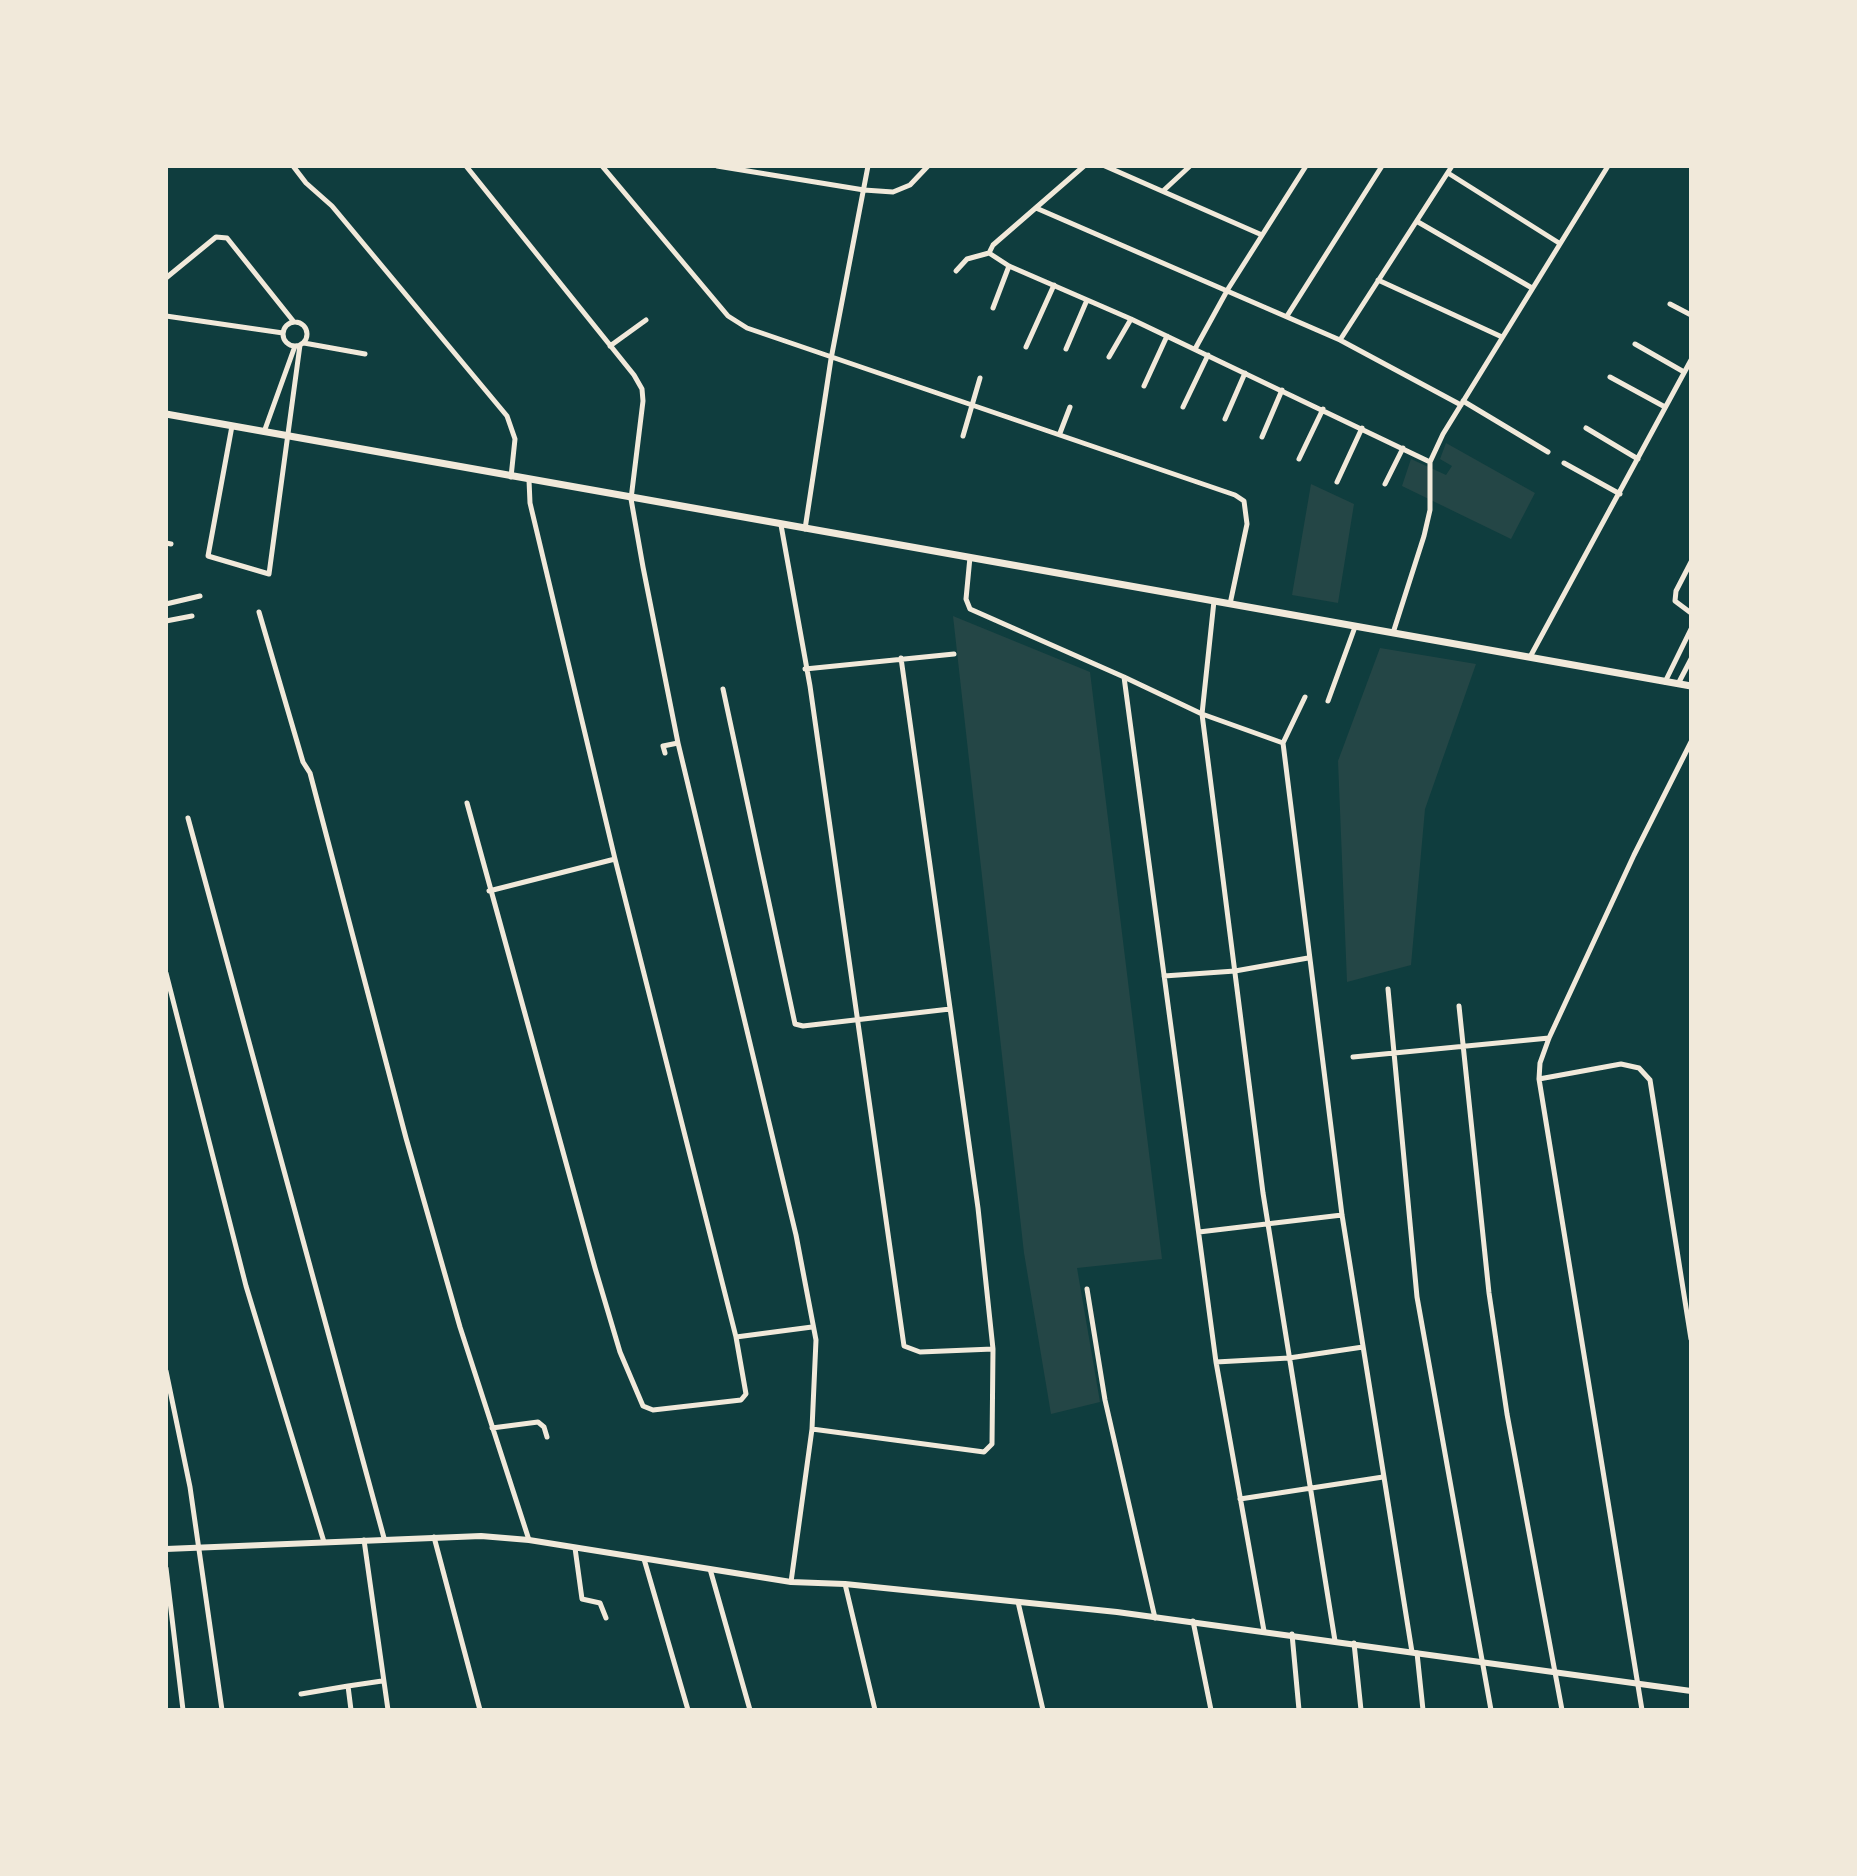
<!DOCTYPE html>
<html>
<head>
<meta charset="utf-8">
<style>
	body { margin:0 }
	#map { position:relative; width:1857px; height:1876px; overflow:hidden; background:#0f3d3e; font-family:Barlow,sans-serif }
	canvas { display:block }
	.frame { position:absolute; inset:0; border:168px solid #f1e9da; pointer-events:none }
</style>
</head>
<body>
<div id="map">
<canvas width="1857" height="1876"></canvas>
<div class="frame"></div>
</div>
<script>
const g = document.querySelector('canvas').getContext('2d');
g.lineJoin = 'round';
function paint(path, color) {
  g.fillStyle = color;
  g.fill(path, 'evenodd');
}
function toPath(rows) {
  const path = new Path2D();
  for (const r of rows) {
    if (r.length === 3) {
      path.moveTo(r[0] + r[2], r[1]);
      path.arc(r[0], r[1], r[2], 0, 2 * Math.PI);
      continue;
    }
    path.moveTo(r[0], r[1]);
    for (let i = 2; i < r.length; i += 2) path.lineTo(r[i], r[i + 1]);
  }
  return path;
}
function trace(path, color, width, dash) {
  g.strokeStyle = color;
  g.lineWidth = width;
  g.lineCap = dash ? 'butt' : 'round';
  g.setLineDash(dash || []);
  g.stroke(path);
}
const green = toPath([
	[1446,443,1535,493,1511,539,1402,486,1411,459,1446,475,1452,466,1440,459],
	[1311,484,1354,504,1338,603,1292,595],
	[953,616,1090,672,1162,1259,1077,1268,1100,1402,1051,1414,1024,1253],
	[1380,648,1476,664,1425,809,1411,965,1347,982,1338,761]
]);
const minor = toPath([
	[293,166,306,183,332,206,507,416,515,439,511,477],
	[466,166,634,375,642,389,643,401,631,499,643,567,678,743,796,1235,816,1340,812,1429,791,1582],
	[602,166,728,316,747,328,1235,495,1244,501,1247,524,1230,604],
	[717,166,864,190,893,192,910,185,928,166],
	[1084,166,993,245,989,253,1009,266,1131,319,1430,462],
	[1105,166,1262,235],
	[1448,173,1559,243],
	[1163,191,1190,166],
	[1036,208,1340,340,1461,405],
	[1418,222,1532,288],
	[956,271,967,259,989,253],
	[166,278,216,237,227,238,294,322],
	[1378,280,1502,337],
	[1670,304,1691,315],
	[993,308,1009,266],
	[166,316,283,333],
	[1287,316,1382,166],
	[295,334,12],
	[1340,340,1452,166],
	[304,343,365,354],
	[1635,344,1684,372],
	[610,346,646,320],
	[1026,347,1054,285],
	[1066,349,1087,300],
	[1195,349,1228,289,1306,166],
	[1109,357,1131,319],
	[1610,377,1665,407],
	[1144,386,1167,336],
	[1463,401,1548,452],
	[1183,407,1208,355],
	[1225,419,1245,373],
	[232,426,208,556,269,574,300,345],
	[1586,428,1638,459],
	[264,432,295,346],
	[1060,433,1070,407],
	[963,436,980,378],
	[1262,437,1282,390],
	[1299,459,1323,409],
	[1564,463,1620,494],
	[1337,482,1362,428],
	[1385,484,1403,448],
	[781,525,810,686,904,1346,920,1352,993,1349],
	[805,529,831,359,868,166],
	[166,543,171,544],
	[970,557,966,599,970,609,1124,677],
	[1691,562,1676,591,1675,601,1691,613],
	[1214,601,1202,714,1263,1193,1335,1641],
	[166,604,200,596],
	[259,612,303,762,310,773,406,1138,460,1327,529,1540],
	[166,621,192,616],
	[1393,633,1424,536,1430,510,1430,462,1443,434,1608,166],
	[1530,657,1691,360],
	[805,669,954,654],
	[1665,682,1691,629],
	[1678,684,1691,659],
	[723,689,795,1024,803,1026,950,1009],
	[1328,701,1355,627],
	[1283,743,1305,697],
	[665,753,663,746,678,743],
	[467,803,595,1268,620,1352,643,1406,653,1410,741,1400,746,1394,736,1337,615,859,530,503,529,480],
	[188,818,384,1538],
	[489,891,615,859],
	[166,973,246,1286,324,1542],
	[1164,976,1235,971,1308,958],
	[1388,989,1417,1297,1491,1710],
	[1459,1006,1489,1293,1507,1414,1562,1710],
	[1353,1057,1549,1038],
	[1539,1079,1621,1064,1639,1068,1650,1080,1691,1339],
	[1199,1232,1342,1215],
	[1087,1289,1105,1400,1155,1618],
	[736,1337,812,1327],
	[1216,1362,1289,1358,1363,1347],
	[166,1371,190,1487,222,1710],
	[492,1428,538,1422,544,1427,547,1437],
	[812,1429,984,1452,992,1444,993,1349,978,1208,901,658],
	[1240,1499,1383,1477],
	[434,1537,480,1710],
	[364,1540,388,1710],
	[575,1548,582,1599,600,1603,606,1618],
	[644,1559,688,1710],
	[166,1568,183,1710],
	[710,1569,750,1710],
	[845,1584,875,1710],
	[1018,1602,1043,1710],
	[1193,1621,1211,1710],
	[1264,1631,1216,1362,1124,677,1202,714,1283,743,1342,1215,1412,1652],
	[1292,1634,1299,1710],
	[1354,1643,1361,1710],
	[1417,1653,1423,1710],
	[301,1694,348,1686],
	[351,1710,348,1686,382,1681],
	[1642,1710,1539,1079,1540,1063,1549,1038,1634,855,1691,742]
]);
const tertiary = toPath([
	[166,1549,481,1536,529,1540,791,1582,845,1584,1117,1612,1691,1691]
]);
const secondary = toPath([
	[166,414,1691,686]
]);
paint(green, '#244646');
trace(minor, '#f1e9da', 5);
trace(tertiary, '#f1e9da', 6);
trace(secondary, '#f1e9da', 7);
</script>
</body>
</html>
